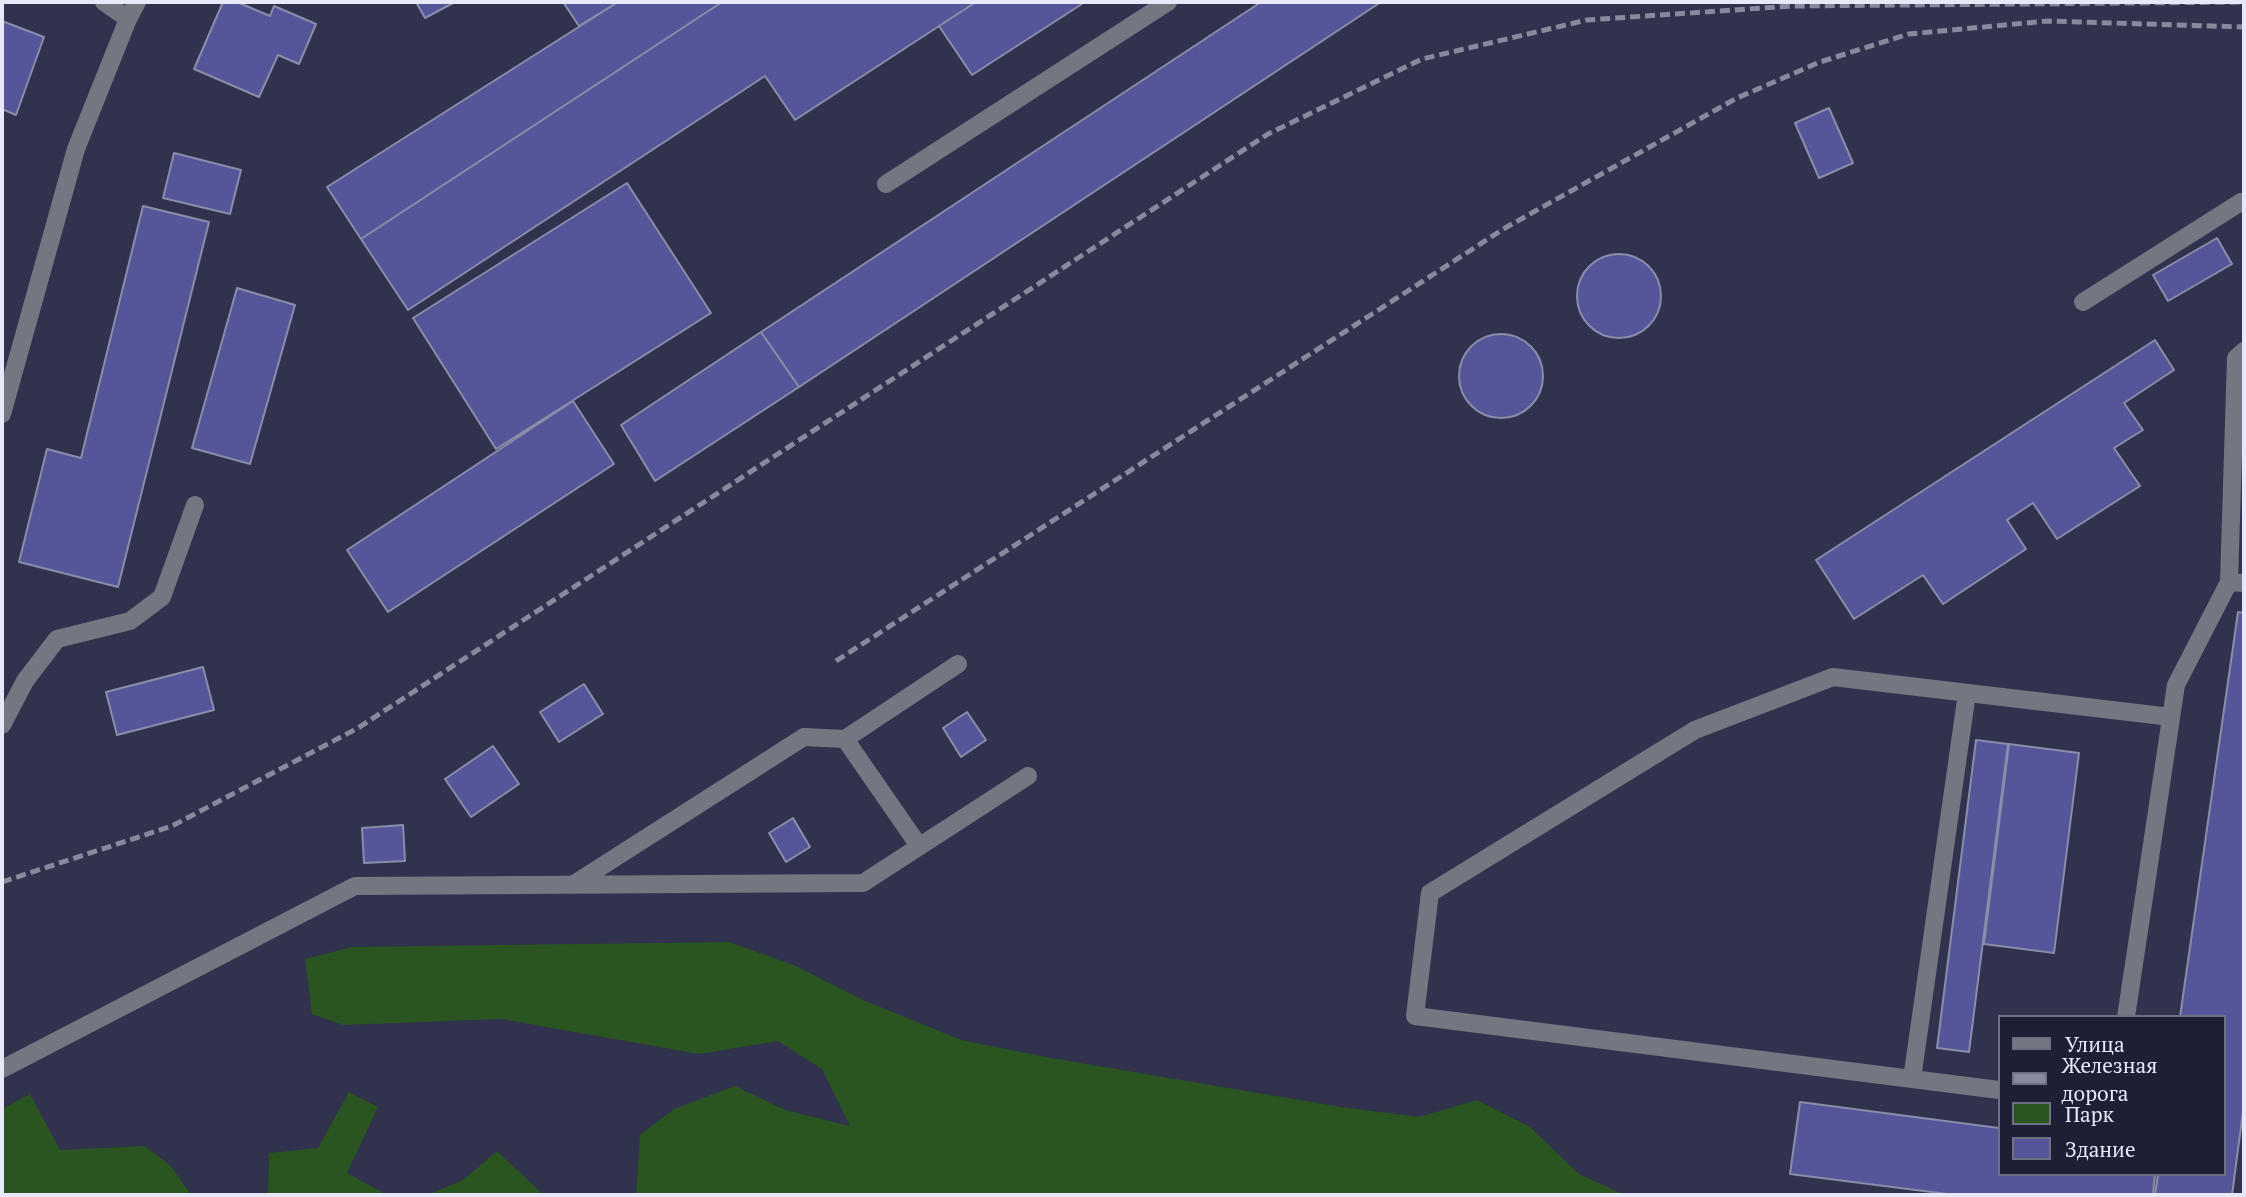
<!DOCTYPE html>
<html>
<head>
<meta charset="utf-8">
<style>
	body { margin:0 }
	#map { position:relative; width:2246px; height:1197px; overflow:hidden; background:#272940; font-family:"PT Serif",serif }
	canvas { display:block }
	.frame { position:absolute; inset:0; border:4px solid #e7e9f8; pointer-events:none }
	.legend { position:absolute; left:1998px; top:1015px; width:228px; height:161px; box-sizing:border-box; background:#1e1f35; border:2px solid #6e7083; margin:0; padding:9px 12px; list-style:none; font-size:21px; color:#e7e9f8 }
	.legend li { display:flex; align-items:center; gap:14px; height:35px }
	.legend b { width:35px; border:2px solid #6e7083 }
</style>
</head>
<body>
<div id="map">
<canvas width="2246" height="1197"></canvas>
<div class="frame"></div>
<ul class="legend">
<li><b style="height:9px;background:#747682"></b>Улица</li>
<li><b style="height:9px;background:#87899c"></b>Железная дорога</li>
<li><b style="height:19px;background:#2a5420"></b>Парк</li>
<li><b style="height:19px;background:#555699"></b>Здание</li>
</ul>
</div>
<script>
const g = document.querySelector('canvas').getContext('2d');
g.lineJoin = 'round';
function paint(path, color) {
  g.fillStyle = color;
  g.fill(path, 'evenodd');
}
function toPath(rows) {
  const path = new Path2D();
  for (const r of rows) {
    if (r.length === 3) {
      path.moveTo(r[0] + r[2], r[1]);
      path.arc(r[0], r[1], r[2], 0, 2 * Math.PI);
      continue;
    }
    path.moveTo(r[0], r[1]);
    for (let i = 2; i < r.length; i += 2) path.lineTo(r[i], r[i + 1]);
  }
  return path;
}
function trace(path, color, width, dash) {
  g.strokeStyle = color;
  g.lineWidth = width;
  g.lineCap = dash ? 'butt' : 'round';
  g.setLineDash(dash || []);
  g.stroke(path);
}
const built = toPath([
	[2,2,2244,2,2244,1195,2,1195],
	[1999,1017,2223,1017,2223,1174,1999,1174]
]);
const green = toPath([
	[729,942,796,966,861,999,961,1040,1051,1058,1341,1107,1419,1117,1477,1100,1530,1127,1579,1174,1625,1195,636,1195,640,1135,674,1109,735,1086,785,1110,850,1126,822,1069,778,1041,699,1054,501,1019,343,1025,312,1014,305,959,352,947],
	[349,1092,378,1107,347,1173,387,1195,264,1195,268,1191,269,1153,318,1148],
	[30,1094,60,1150,145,1146,171,1166,191,1195,2,1195,2,1109],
	[497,1151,544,1195,427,1195,463,1180]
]);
const building = toPath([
	[223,2,237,2,270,16,274,6,316,24,299,64,278,55,259,97,194,69,223,2],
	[416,2,455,2,425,18,416,2],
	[563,2,618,2,579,26,563,2],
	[618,2,717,2,719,4,361,239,327,187,618,2],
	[717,2,976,2,795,120,765,76,408,310,361,239,719,4,717,2],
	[976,2,1085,2,972,75,939,26,976,2],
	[1261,2,1381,2,799,387,761,332,1261,2],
	[2,21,44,37,16,115,2,109,2,21],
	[1829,108,1853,163,1819,178,1795,123,1829,108],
	[174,153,241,170,230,214,163,198,174,153],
	[627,183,711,313,496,449,413,318,627,183],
	[143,206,209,222,118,587,19,562,47,449,81,458,143,206],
	[2217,238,2232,264,2168,301,2153,275,2217,238],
	[1619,296,42],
	[237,288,295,305,250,464,192,448,237,288],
	[761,332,799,387,655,481,621,425,761,332],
	[1501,376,42],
	[2155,340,2174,370,2124,403,2143,430,2114,448,2140,486,2057,539,2033,503,2007,520,2026,549,1943,604,1923,575,1854,619,1816,560,2155,340],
	[573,401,614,464,388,612,347,550,573,401],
	[2238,612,2244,613,2244,1104,2232,1195,2155,1195,2158,1174,2223,1174,2223,1017,2180,1017,2238,612],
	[203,667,214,710,117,735,106,692,203,667],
	[584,684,603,714,559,742,540,712,584,684],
	[967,712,986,740,961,757,943,728,967,712],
	[1976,740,2008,744,1969,1052,1937,1048,1976,740],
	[2009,744,2079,753,2054,953,1984,944,2009,744],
	[493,746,519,784,471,817,445,779,493,746],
	[793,818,810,847,786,862,769,833,793,818],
	[403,825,405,861,364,863,362,828,403,825],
	[1800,1102,1999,1128,1999,1174,2155,1174,2153,1195,1955,1195,1790,1174,1800,1102]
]);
const minor = toPath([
	[128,19,137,2],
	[886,184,1168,2],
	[2083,302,2241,202,2244,202],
	[2,414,76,149,128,19,104,2],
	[2229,582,2236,358,2244,351],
	[2,725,25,681,57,639,130,621,162,597,195,505],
	[845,739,958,664],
	[574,884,804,737,845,739,919,846],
	[2126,1017,2176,685,2229,582,2244,583],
	[2,1069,355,886,863,883,1028,776],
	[1912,1079,1967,693],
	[1999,1090,1415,1016,1430,893,1695,730,1833,677,2171,717]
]);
const rail = toPath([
	[836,661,1505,228,1737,98,1820,62,1909,34,2047,21,2244,27],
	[2,882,172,826,358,728,1268,134,1422,59,1587,20,1792,6,2244,2]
]);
paint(built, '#30324e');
paint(green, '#2a5420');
paint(building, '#555699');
trace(building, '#8a8da9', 2);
trace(minor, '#747682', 18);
trace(rail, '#87899c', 5, [10, 5]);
</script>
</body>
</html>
